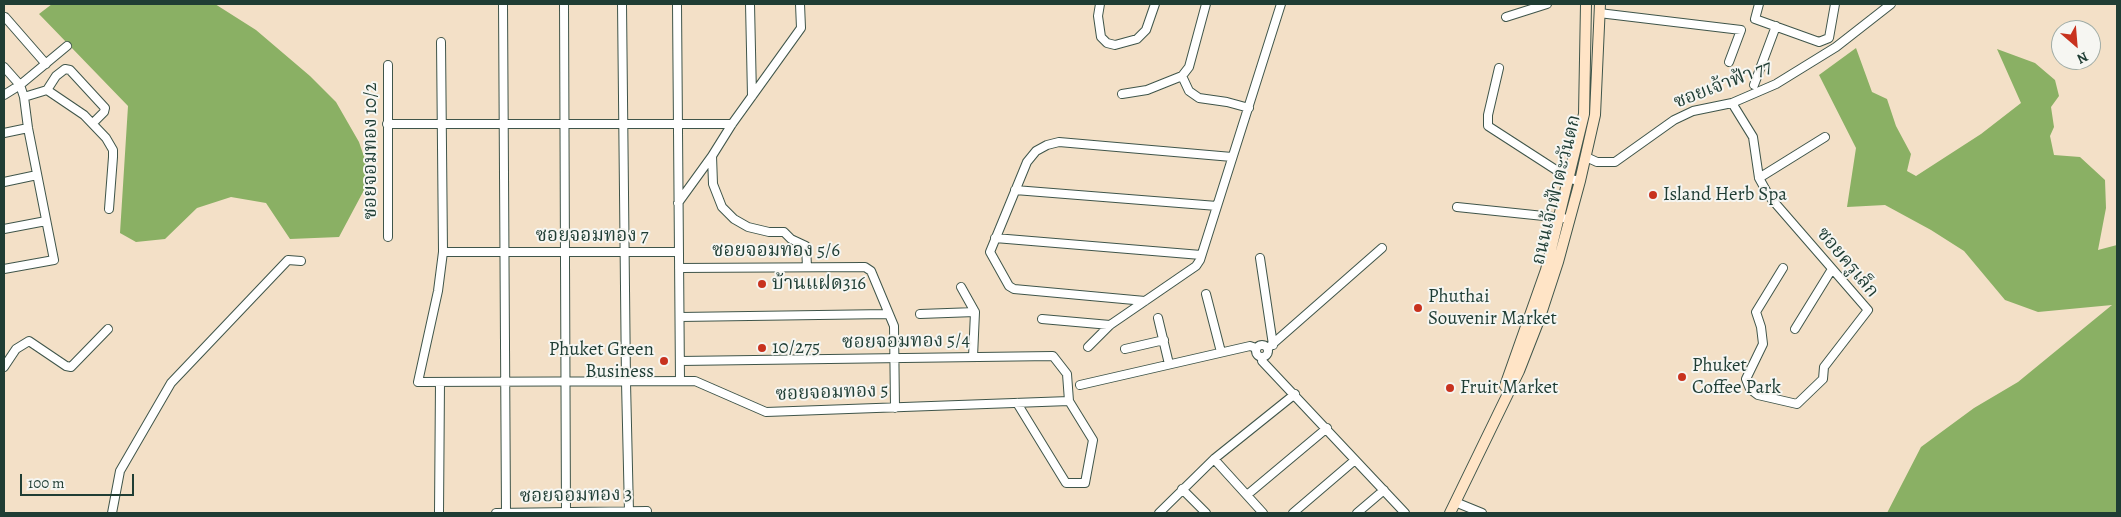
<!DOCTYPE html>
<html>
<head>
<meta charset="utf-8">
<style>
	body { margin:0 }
	#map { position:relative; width:2121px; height:517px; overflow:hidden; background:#f3e0c7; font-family:Alegreya,serif }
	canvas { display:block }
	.frame { position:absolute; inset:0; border:5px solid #1f3d34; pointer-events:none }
	.north { position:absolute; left:2051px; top:20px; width:50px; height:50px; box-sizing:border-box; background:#f6f6f2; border:1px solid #a0aca6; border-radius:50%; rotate:153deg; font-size:14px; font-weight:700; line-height:20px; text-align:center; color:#1f3d34 }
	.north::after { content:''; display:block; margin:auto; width:18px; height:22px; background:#c8321e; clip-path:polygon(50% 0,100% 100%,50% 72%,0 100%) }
	.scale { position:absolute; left:20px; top:474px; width:114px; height:22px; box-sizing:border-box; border:2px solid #1f3d34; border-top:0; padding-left:6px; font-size:15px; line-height:18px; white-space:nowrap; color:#1f3d34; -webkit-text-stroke:4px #f6f6f2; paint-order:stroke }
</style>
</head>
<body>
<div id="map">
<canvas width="2121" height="517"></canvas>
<div class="frame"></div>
<div class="north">N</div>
<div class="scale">100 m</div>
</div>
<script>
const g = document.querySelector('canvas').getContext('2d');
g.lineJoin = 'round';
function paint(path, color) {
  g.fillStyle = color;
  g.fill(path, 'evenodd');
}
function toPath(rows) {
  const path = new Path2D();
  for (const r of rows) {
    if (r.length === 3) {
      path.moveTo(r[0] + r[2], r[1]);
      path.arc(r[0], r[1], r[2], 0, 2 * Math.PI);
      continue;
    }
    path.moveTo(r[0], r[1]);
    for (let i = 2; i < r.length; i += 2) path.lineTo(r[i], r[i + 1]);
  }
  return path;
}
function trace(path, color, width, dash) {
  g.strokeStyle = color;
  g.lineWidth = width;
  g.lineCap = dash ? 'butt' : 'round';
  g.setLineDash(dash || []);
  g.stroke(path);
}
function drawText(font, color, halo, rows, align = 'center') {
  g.font = font + ' Alegreya,"Noto Serif Thai",serif';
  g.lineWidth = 4;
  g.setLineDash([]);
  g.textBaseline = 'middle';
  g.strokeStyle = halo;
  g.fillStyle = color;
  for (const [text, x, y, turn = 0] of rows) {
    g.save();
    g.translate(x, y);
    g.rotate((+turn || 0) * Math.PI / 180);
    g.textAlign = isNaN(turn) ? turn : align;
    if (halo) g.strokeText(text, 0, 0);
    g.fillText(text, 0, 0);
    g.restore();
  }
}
const forest = toPath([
	[52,4,215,4,256,30,310,76,336,102,359,142,371,177,339,237,290,239,266,203,231,197,197,208,165,239,136,242,120,233,128,106,39,14],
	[1856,48,1872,92,1887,99,1896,126,1911,154,1907,171,1916,176,1981,134,2021,103,1997,49,2035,63,2055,80,2059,96,2051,107,2054,127,2050,136,2054,155,2080,157,2105,180,2106,208,2098,250,2117,245,2117,513,1887,513,1921,447,1974,408,2018,382,2112,305,2038,312,2005,300,1964,251,1931,230,1885,205,1847,207,1856,148,1819,75]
]);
const minor = toPath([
	[503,4,506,513],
	[564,4,566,513],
	[622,4,626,382,629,512],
	[677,4,680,381],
	[750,4,752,96],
	[800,4,801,28,732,124,712,156,713,184,722,207,734,219,748,227,769,232,784,232,791,239,806,246,807,267],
	[1100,4,1098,16,1101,37,1107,43,1115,45,1137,39,1146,30,1155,4],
	[1759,4,1755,19,1819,42,1829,38,1835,4],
	[1599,13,1741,30,1729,62],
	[1506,17,1547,4],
	[4,19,5,17,46,64],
	[441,42,443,252,438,291,418,382,695,381,766,412,1069,401],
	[4,67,20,85,24,97,28,128,54,260,4,269],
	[1499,68,1488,115,1488,126,1570,179,1580,181],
	[1182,76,1189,91,1199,98,1227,102,1249,108],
	[1754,85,1776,26],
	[47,90,56,76,65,69,70,70,105,108,104,112,93,123],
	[1122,94,1147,90,1182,76,1189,67,1206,4],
	[4,95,20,85,67,46],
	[24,97,47,90,84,115,106,138,113,150,113,157,109,209],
	[1732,103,1753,137,1759,178,1769,196,1868,310,1824,367,1823,379,1797,404,1758,395,1750,389,1746,379,1763,344,1761,327,1756,312,1783,268],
	[387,124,732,124],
	[4,133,28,128],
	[1586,157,1597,162,1615,162,1674,120,1693,111,1732,103,1776,84,1836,47,1891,4],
	[1759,178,1825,137],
	[4,182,37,175],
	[1015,190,1217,206],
	[678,203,712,156],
	[1457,207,1563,218],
	[4,229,46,221],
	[388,237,388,65],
	[995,238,1201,255],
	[443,252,679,252],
	[1260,258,1273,345],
	[679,268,865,267,871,271,894,326,895,408],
	[961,287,975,312,973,357],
	[1206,294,1221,352],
	[1145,301,1014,289,1009,286,990,252,1027,162,1036,151,1047,145,1059,142,1232,157],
	[920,314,975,312],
	[680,317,888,314],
	[1158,318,1169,364],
	[1042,319,1110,325],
	[1795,329,1832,269],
	[1262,351,6],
	[1088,347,1110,325,1196,266,1200,260,1281,4],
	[1268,348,1382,248],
	[1125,349,1164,340],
	[1262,357,1262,361,1405,513],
	[680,361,1053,356,1067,374,1069,401],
	[4,367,16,349,29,341,66,366,71,367,108,329],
	[1080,385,1250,346,1256,348],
	[1017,403,1066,483,1085,483,1093,440,1069,401],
	[1214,459,1263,513],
	[1182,489,1206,513],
	[1247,495,1327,428],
	[1455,502,1482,513],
	[112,513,120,471,171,383,288,260,301,261],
	[439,513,440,382],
	[496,513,647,511,646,513],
	[1159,513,1214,459,1295,394],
	[1293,513,1355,460],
	[1357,513,1384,490]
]);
const secondary = toPath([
	[1505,386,1546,270,1584,114,1586,4],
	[1450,513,1519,371,1539,320,1558,262,1580,181,1595,115,1600,4]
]);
const markers = [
	[1653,195,5,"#c8321e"],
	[762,284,5,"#c8321e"],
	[1418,308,5,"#c8321e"],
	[762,348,5,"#c8321e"],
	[664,361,5,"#c8321e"],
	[1682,377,5,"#c8321e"],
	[1450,388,5,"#c8321e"]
];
const streetNames = [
	["ซอยเจ้าฟ้า 77",1723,85,-21],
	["ซอยจอมทอง 10/2",371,151,-90],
	["ถนนเจ้าฟ้าตะวันตก",1557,190,-76],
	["ซอยจอมทอง 7",592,236],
	["ซอยจอมทอง 5/6",776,251],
	["ซอยครูเล็ก",1847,263,50],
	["ซอยจอมทอง 5/4",906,342,-1],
	["ซอยจอมทอง 5",832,393,-2],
	["ซอยจอมทอง 3",576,496,-1]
];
const poiNames = [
	["Island Herb Spa",1663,195],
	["บ้านแฝด316",772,284],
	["Phuthai",1428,297],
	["Souvenir Market",1428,319],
	["10/275",772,348],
	["Phuket Green",654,350,"right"],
	["Business",654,372,"right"],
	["Phuket",1692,366],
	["Coffee Park",1692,388],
	["Fruit Market",1460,388]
];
paint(forest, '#8ab064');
trace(minor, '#3f554a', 10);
trace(secondary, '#3f554a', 12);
trace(minor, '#fff', 8);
trace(secondary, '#ffe4c6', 10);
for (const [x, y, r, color] of markers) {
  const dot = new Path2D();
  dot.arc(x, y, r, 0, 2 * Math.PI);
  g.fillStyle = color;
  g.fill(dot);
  trace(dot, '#f6f6f2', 2);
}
drawText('19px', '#1f3d34', '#f6f6f2', streetNames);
drawText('19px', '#1f3d34', '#f6f6f2', poiNames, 'left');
</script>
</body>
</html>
